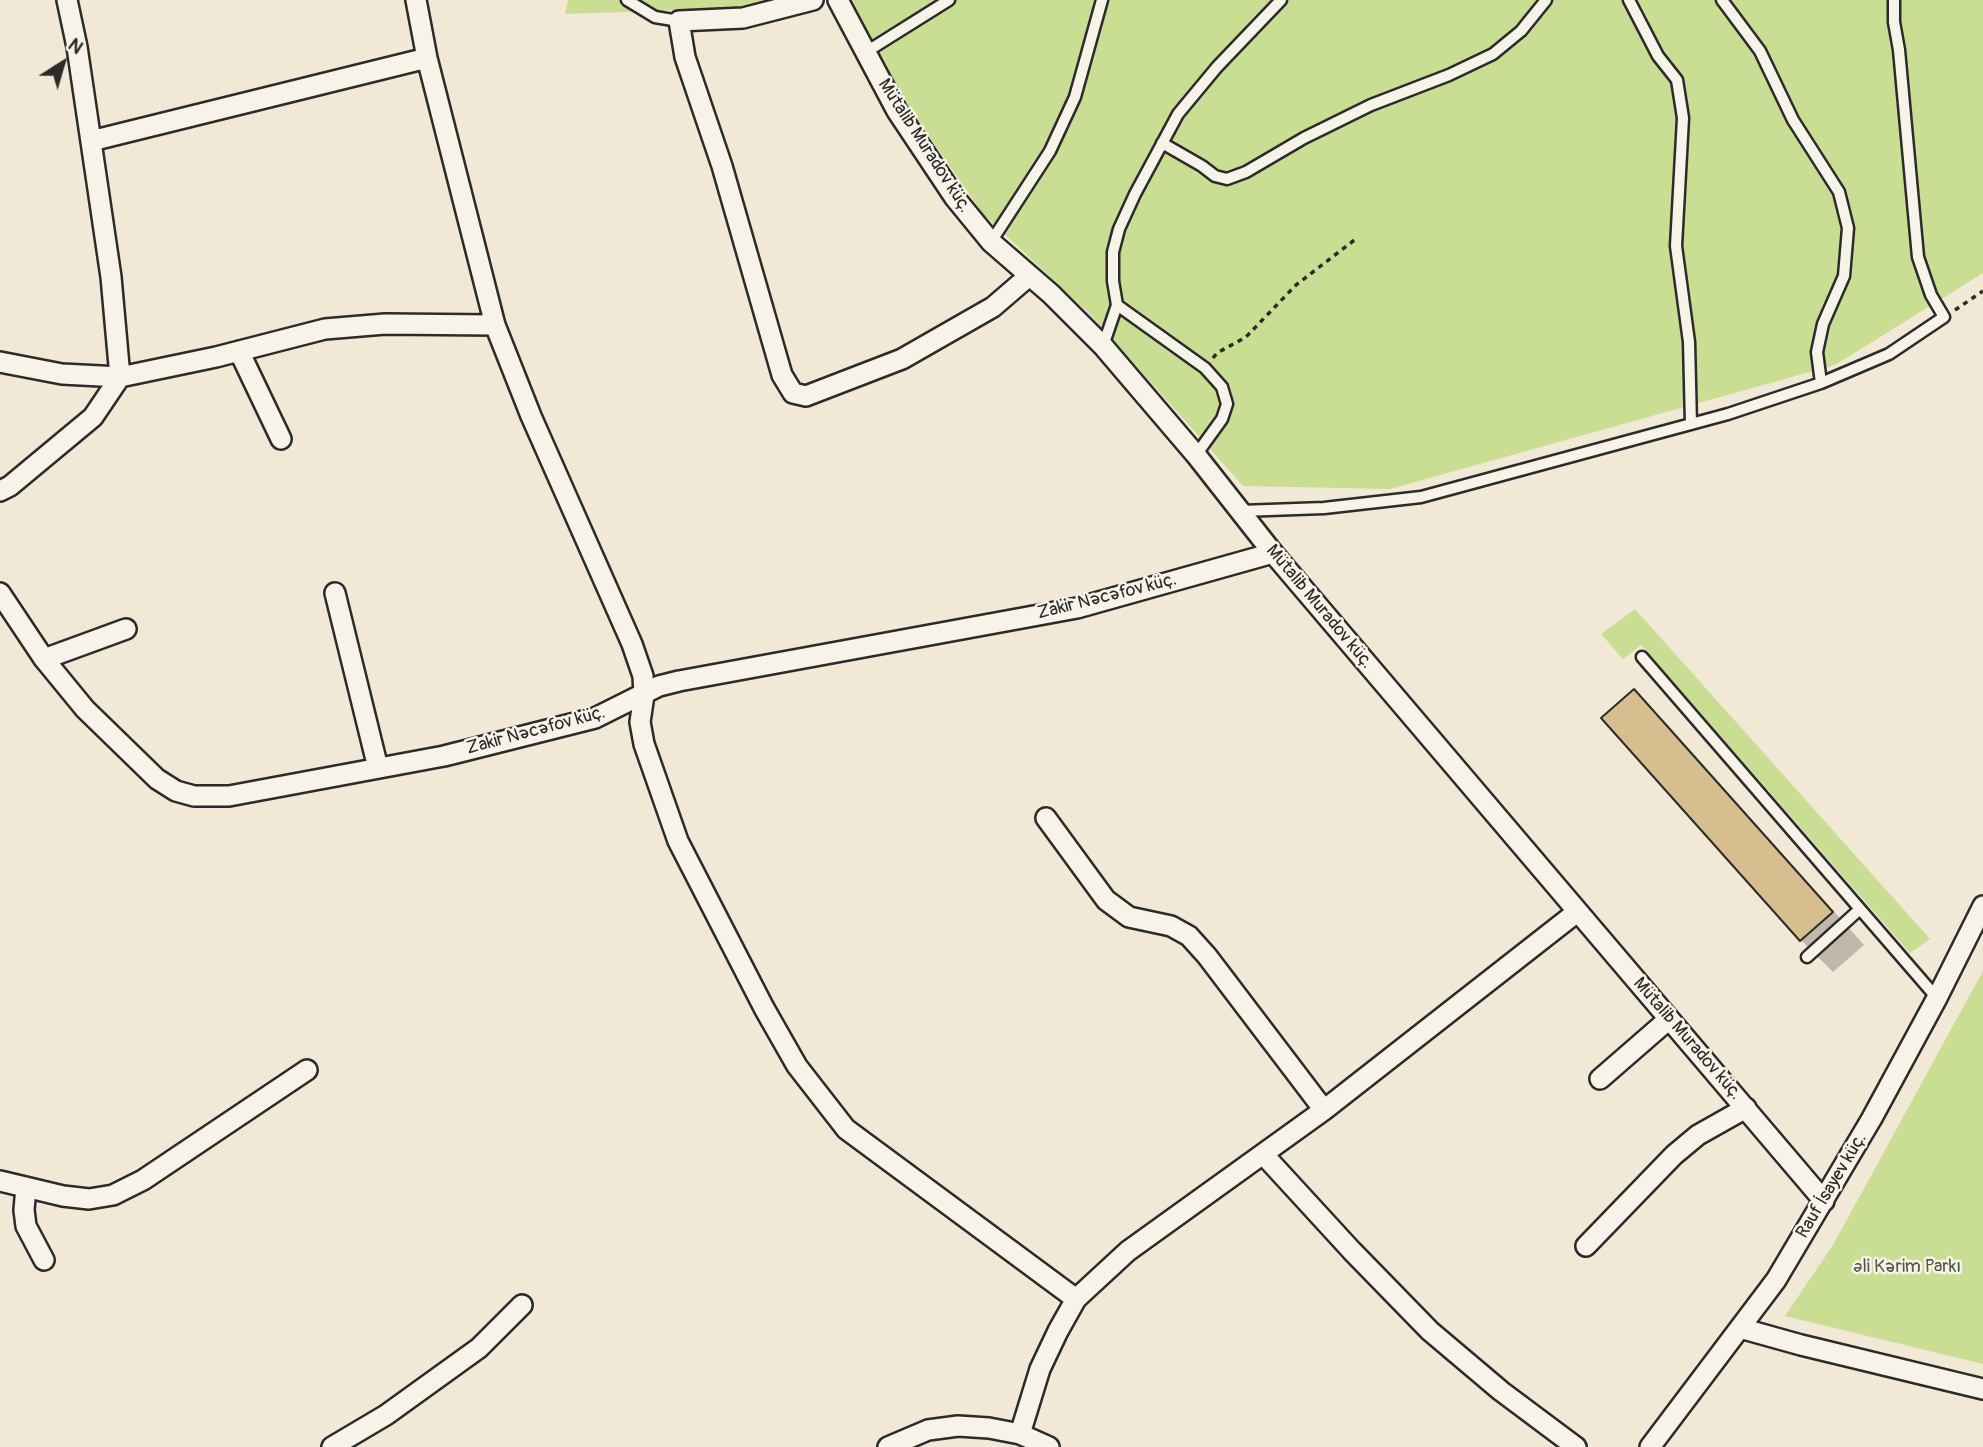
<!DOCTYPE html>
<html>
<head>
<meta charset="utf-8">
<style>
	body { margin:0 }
	#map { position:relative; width:1983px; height:1447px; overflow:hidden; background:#f1e8d6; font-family:Pangolin,sans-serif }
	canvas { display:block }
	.north { position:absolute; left:28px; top:28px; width:70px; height:70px; -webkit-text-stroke:5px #f7f3e8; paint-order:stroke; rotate:37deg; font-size:19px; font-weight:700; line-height:28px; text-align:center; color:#2b2b2b }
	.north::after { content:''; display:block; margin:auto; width:24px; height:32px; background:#2b2b2b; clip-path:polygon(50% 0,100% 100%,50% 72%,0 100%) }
</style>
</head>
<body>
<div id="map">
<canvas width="1983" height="1447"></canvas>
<div class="north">N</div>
</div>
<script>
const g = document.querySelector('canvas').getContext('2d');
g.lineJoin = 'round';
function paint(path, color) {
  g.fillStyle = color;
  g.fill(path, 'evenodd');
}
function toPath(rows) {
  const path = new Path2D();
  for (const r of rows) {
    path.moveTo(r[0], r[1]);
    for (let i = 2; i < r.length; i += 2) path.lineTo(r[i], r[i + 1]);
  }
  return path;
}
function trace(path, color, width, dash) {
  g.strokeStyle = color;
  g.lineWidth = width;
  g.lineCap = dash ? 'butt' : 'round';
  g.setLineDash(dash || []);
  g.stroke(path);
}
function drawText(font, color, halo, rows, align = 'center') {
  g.font = font + ' Pangolin,sans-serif';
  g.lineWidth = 5;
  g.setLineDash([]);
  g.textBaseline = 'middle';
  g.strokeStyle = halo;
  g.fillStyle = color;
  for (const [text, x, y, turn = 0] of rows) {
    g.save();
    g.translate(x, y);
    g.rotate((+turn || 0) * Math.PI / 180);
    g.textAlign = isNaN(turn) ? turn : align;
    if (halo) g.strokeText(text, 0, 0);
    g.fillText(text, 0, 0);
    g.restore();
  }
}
const green = toPath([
	[568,0,775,0,750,8,565,14],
	[850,0,1983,0,1983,273,1835,365,1390,489,1243,486,1089,313,983,214,901,96],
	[1635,609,1930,939,1910,953,1641,645,1623,659,1601,634],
	[1983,971,1983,1364,1785,1316,1833,1245]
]);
const shadow = toPath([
	[1634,691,1666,723,1864,945,1833,972,1801,940,1604,718]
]);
const building = toPath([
	[1634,689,1833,912,1800,941,1601,718,1634,689]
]);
const path = toPath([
	[1955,310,1983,291],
	[1213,358,1217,353,1246,337,1296,285,1357,238]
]);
const lane = toPath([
	[627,0,655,17,679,21],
	[1629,0,1658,56,1677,80,1683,118,1676,246,1689,342,1691,424],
	[1722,0,1760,51,1793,120,1839,192,1848,228,1844,276,1823,324,1817,352,1821,383],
	[866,52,949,0],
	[1162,143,1202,166,1215,176,1227,179,1246,172,1304,138,1371,105,1449,75,1493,54,1521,31,1546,0],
	[991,242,1050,151,1075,97,1102,0],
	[1117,305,1205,368,1222,387,1227,404,1222,419,1196,455],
	[1103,346,1117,305,1113,281,1113,252,1119,229,1135,194,1178,114,1217,67,1281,0],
	[1241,511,1324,508,1421,497,1691,424,1728,414,1821,383,1889,354,1944,317,1931,295,1918,257,1899,50,1894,22,1894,0],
	[1642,657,1937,998],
	[1807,957,1860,909]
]);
const street = toPath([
	[416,0,427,58,495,325,531,416,632,644,643,676,644,695,640,722,644,744,678,841,764,1008,797,1066,846,1129,1076,1299],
	[813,0,743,18,679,21,685,57,722,166,782,375,793,393,806,396,902,359,993,307,1029,276],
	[838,0,897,111,955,198,991,242,1051,294,1103,346,1196,455,1273,553,1824,1201],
	[91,141,427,58],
	[239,351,281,439],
	[0,362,62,374,120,377,216,357,325,329,385,324,495,325],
	[0,491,10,486,93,417,120,377,111,277,77,47,67,0],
	[0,593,44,659,85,709,157,779,176,791,194,796,229,796,444,756,595,718,659,686,679,681,1077,608,1273,553],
	[335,593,378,768],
	[44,659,126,629],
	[1046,818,1106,900,1129,917,1171,926,1189,936,1207,956,1324,1110],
	[1600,1079,1669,1019],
	[1263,1154,1352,1251,1430,1331,1501,1391,1576,1447],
	[0,1181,63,1196,89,1199,113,1195,143,1180,307,1070],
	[26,1187,24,1210,26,1226,44,1260],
	[1586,1246,1674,1155,1698,1135,1746,1108],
	[1740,1328,1801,1345,1983,1389],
	[1020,1434,1040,1369,1058,1331,1076,1299,1128,1251,1324,1110,1577,912],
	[332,1447,386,1415,479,1348,522,1305],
	[888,1447,928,1430,958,1426,989,1428,1020,1434,1049,1447],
	[1650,1447,1776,1280,1872,1118,1937,998,1983,906]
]);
const streetNames = [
	["Mütalib Muradov küç.",924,146,57],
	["Zakir Nəcəfov küç.",1107,597,-14],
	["Mütalib Muradov küç.",1319,607,50],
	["Zakir Nəcəfov küç.",536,731,-15],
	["Mütalib Muradov küç.",1687,1039,49],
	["Rauf İsayev küç.",1832,1186,-59]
];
const parkNames = [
	["Əli Kərim Parkı",1907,1267]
];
paint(green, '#c9de93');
paint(shadow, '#0003');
paint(building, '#d7be8e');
trace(building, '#2b2b2b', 2);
trace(lane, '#2b2b2b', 15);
trace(street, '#2b2b2b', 24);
trace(path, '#2b2b2b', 3.5, [5, 5]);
trace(lane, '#f7f3e8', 10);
trace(street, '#f7f3e8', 19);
drawText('18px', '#2b2b2b', '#f7f3e8', streetNames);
drawText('18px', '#525845', '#f7f3e8', parkNames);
</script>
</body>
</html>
